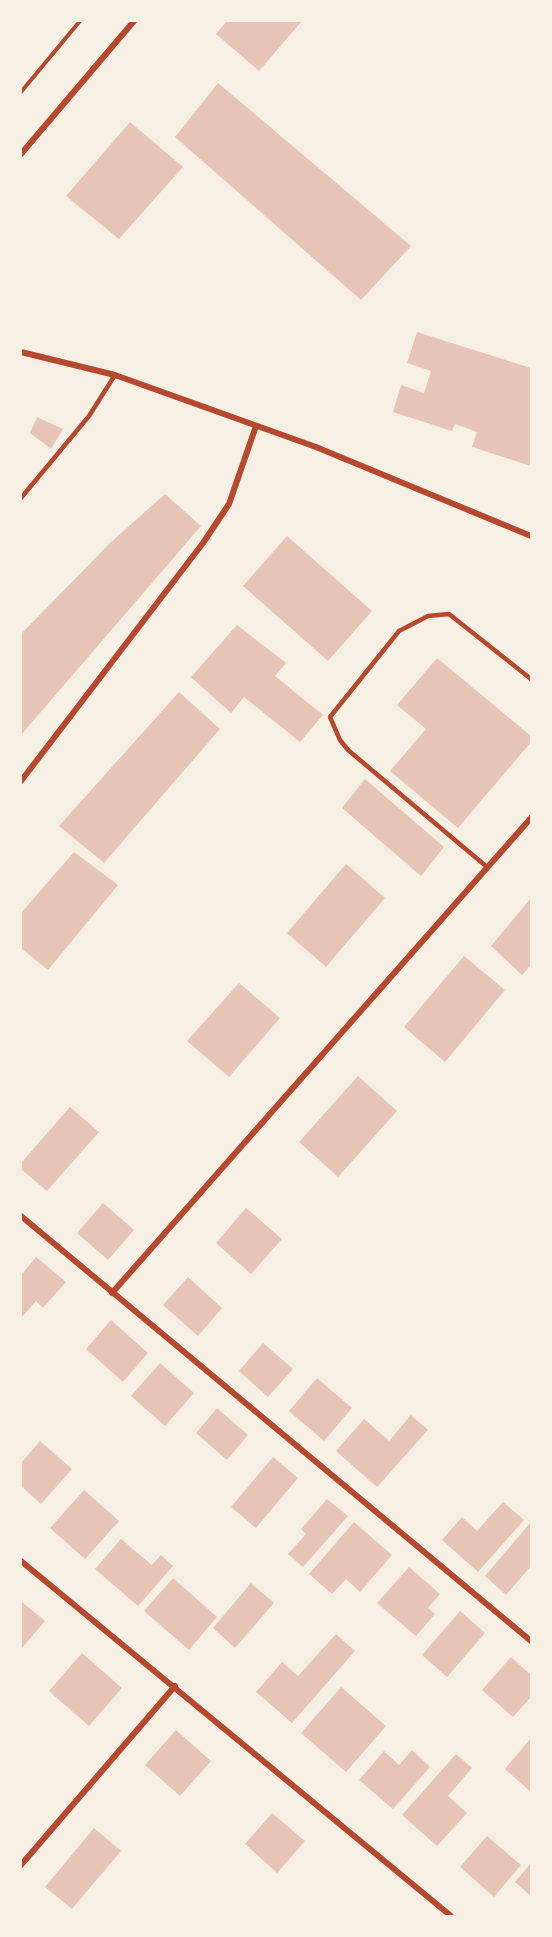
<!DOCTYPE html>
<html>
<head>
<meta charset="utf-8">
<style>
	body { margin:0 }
	#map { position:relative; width:552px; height:1937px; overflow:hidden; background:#f6efe4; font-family:Georgia,serif }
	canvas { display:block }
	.frame { position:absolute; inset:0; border:22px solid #f6efe4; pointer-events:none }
</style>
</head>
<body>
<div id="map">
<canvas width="552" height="1937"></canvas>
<div class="frame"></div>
</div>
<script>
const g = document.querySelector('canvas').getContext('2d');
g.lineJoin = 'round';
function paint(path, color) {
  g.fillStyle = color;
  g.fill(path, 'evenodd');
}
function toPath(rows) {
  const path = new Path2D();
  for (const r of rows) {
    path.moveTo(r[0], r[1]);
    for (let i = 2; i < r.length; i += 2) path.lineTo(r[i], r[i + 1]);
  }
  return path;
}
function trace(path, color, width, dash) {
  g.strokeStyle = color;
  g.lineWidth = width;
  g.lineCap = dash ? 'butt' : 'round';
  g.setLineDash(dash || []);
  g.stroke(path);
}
const building = toPath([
	[227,21,302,21,259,71,216,34],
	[218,83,411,246,361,300,175,137],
	[130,122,183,167,119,239,66,196],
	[417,332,531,368,531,466,472,447,477,432,455,424,452,431,393,412,401,385,424,393,431,371,407,363],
	[37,417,63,429,51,449,30,433],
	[165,494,201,526,21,735,21,634,110,543],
	[287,536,372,611,328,661,243,586],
	[237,625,286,663,275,676,323,715,300,742,244,697,231,713,191,677],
	[437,658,531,736,531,742,458,828,390,771,426,729,397,705],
	[179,692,220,729,104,863,59,826],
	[365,779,444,847,421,876,342,808],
	[74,852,118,885,48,970,21,948,21,913],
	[346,864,385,898,326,967,287,933],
	[531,898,531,965,522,975,491,946],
	[464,956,505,990,445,1062,404,1027],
	[239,983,280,1018,229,1077,187,1041],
	[358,1076,397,1111,338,1177,299,1142],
	[70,1107,99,1132,47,1191,21,1169,21,1163],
	[103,1203,134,1230,108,1260,77,1233],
	[246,1208,282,1239,251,1274,216,1243],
	[36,1257,66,1282,43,1308,36,1301,21,1318,21,1275],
	[188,1277,222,1308,198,1336,163,1305],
	[111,1320,148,1353,123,1382,86,1349],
	[263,1343,293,1369,268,1397,239,1371],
	[160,1363,194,1393,165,1426,131,1396],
	[317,1378,352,1408,324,1441,289,1411],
	[217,1408,248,1435,227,1460,196,1433],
	[411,1415,428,1430,377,1487,336,1451,364,1419,389,1441],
	[40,1441,72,1469,41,1504,21,1486,21,1463],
	[273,1457,298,1478,256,1528,231,1507],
	[84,1490,119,1521,85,1559,50,1528],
	[327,1499,348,1516,303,1567,288,1554,306,1534,301,1529],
	[503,1502,524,1520,478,1572,442,1540,462,1517,477,1531],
	[354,1522,392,1555,360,1592,346,1579,332,1594,309,1574],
	[531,1522,531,1566,506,1595,485,1576],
	[121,1539,152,1565,161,1555,173,1566,138,1606,95,1569],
	[409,1567,440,1594,428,1608,435,1614,416,1636,377,1603],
	[173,1578,217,1617,189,1650,144,1611],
	[251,1583,274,1603,235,1648,213,1628],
	[21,1601,45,1621,21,1649],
	[460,1611,485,1633,447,1677,422,1655],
	[336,1634,355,1651,292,1723,256,1692,282,1662,298,1676],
	[82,1653,122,1688,89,1726,49,1691],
	[511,1657,531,1675,531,1697,513,1717,482,1690],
	[341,1687,386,1726,346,1772,301,1733],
	[176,1730,211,1761,180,1796,145,1765],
	[531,1738,531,1792,505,1769],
	[412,1750,430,1767,393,1809,359,1780,384,1751,399,1765],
	[456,1754,472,1768,448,1796,467,1813,437,1846,402,1815],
	[272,1813,305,1841,277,1873,245,1844],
	[94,1828,121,1851,72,1909,45,1887],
	[487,1836,521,1865,494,1897,460,1867],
	[531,1863,531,1896,515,1882]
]);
const path = toPath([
	[21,92,80,21]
]);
const service = toPath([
	[21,498,89,416,115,375],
	[487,867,348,750,340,740,330,717,399,631,428,616,449,614,531,679]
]);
const minor = toPath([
	[21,154,134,21],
	[21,352,115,375,316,447,531,536],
	[21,781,203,543,229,504,256,426],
	[21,1216,531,1641],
	[112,1293,531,818],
	[21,1561,451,1916],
	[21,1865,175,1686]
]);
paint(building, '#e6c5b7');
trace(path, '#b5482f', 4);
trace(service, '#b5482f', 4.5);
trace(minor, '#b5482f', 6);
</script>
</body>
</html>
